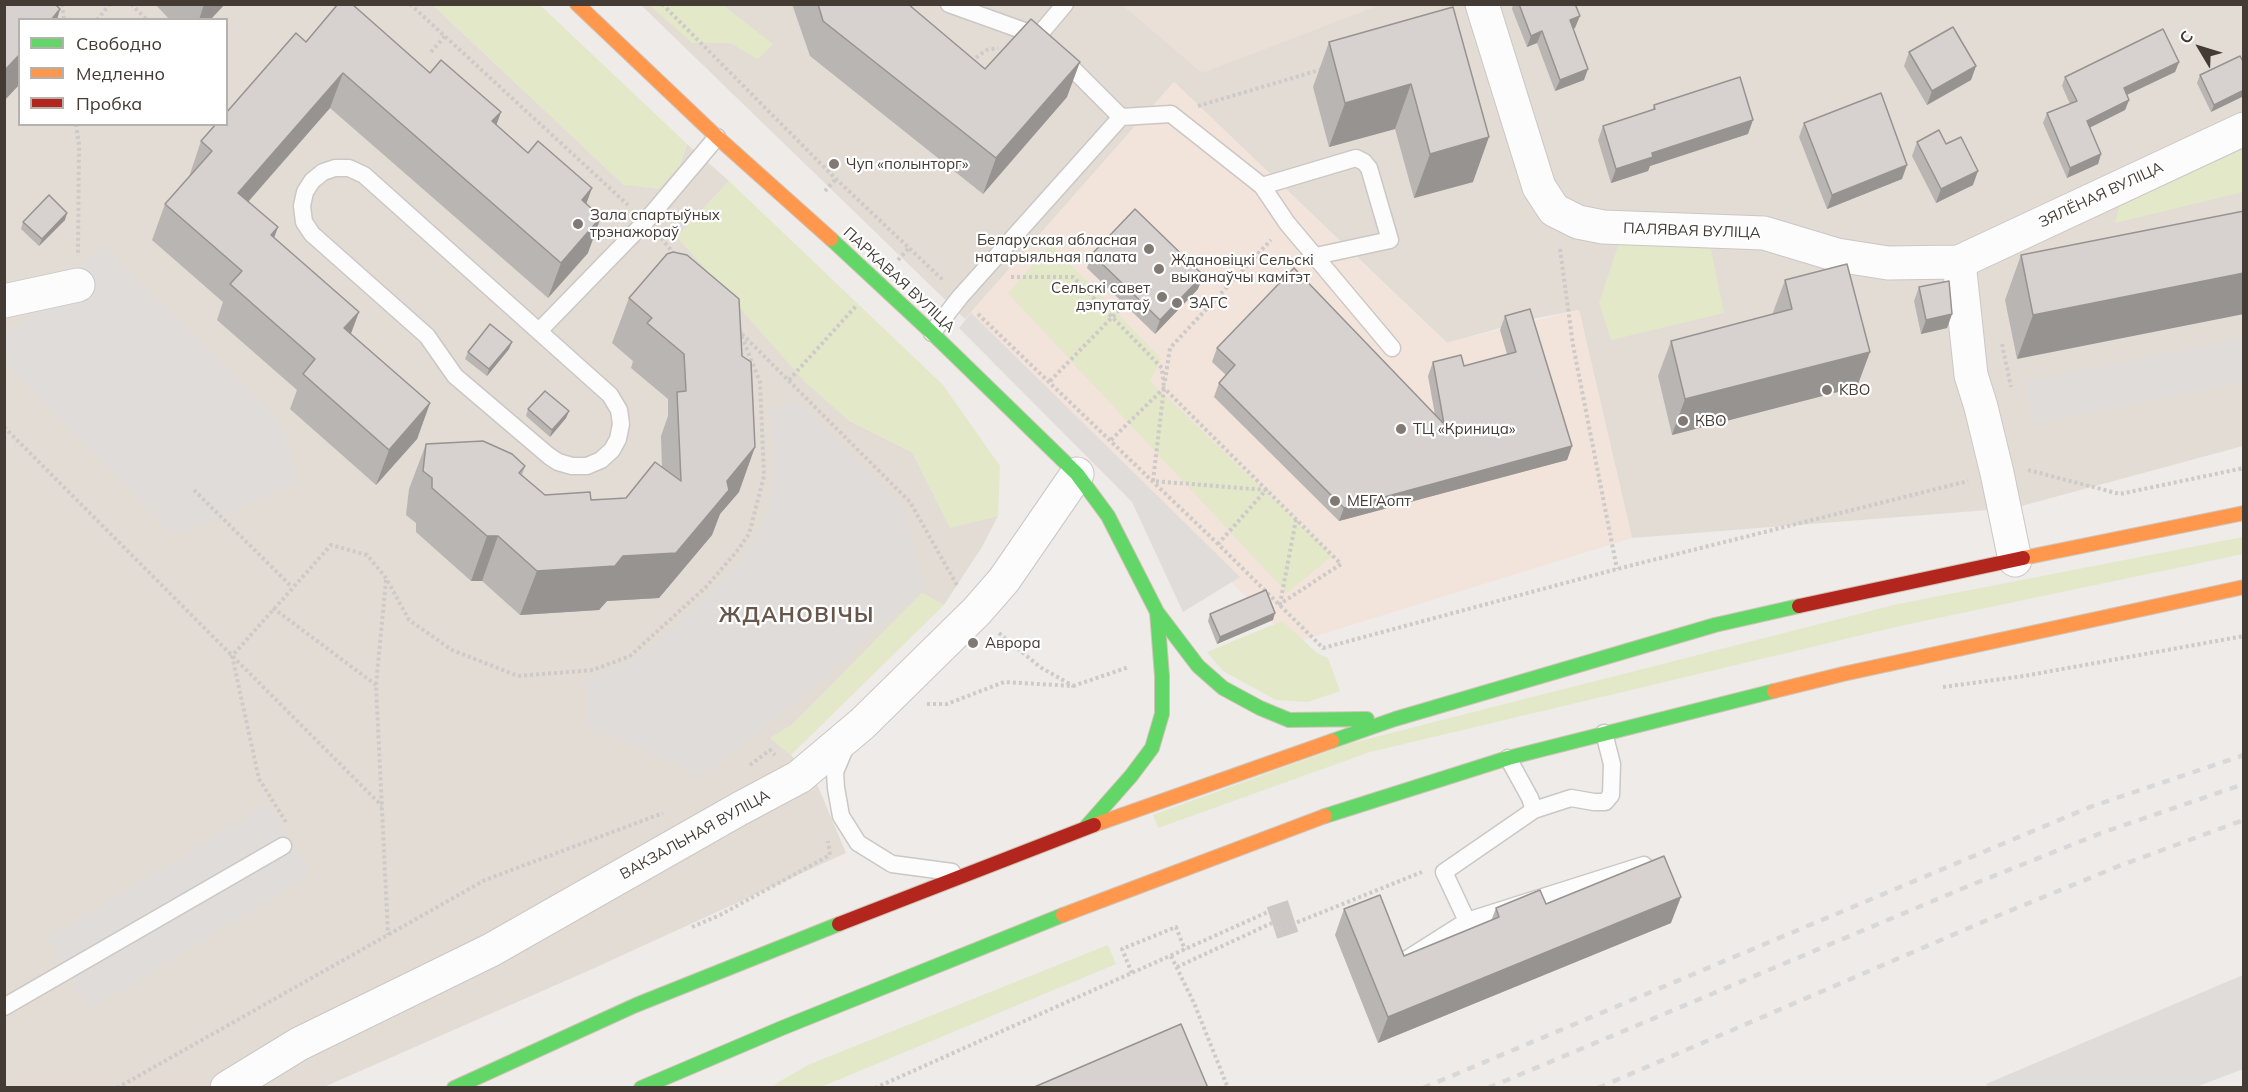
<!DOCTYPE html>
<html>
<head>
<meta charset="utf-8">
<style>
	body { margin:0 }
	#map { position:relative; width:2248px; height:1092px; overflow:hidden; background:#efebe8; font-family:Mulish,sans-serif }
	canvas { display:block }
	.frame { position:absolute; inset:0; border:6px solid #443b35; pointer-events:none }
	.legend { position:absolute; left:18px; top:18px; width:210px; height:108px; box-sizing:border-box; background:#fff; border:2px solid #b4b1ae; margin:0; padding:8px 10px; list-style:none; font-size:18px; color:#443b35 }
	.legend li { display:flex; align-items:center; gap:12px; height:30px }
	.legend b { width:30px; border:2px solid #b4b1ae }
	.north { position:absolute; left:2170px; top:18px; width:60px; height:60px; -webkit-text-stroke:4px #fff; paint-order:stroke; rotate:308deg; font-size:16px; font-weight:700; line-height:24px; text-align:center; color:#443b35 }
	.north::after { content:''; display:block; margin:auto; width:21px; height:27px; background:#443b35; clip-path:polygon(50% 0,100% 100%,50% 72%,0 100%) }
</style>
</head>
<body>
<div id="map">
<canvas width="2248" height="1092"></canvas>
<div class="frame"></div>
<ul class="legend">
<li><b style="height:8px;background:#63d668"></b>Свободно</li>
<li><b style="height:8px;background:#ff974d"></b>Медленно</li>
<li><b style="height:8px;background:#b3261e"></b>Пробка</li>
</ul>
<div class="north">С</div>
</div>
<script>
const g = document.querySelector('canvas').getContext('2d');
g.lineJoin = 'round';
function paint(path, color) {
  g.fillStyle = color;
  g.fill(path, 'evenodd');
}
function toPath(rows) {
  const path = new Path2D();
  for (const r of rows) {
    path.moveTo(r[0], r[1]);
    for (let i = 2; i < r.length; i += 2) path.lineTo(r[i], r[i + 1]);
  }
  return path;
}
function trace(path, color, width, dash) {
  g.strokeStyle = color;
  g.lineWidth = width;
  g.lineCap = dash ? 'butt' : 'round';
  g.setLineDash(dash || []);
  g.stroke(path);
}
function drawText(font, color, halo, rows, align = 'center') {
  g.font = font + ' Mulish,sans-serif';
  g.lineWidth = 4.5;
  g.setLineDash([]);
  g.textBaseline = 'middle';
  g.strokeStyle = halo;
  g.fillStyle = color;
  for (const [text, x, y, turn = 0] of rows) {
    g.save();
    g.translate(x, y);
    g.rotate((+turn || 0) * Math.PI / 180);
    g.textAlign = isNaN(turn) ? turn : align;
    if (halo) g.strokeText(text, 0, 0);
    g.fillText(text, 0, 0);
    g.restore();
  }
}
const residential = toPath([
	[5,5,433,5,624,185,680,165,687,144,729,181,677,237,848,420,912,452,950,527,998,516,982,547,944,605,922,593,793,724,771,738,791,755,817,784,846,853,590,970,324,1087,5,1088],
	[20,20,226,20,226,124,20,124],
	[641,5,2243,5,2243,446,2014,508,1632,538,1579,310,1532,319,1447,343,1174,82,965,319]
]);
const commercial = toPath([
	[1174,82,1446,343,1579,310,1632,538,1293,643,965,319]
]);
const education = toPath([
	[1122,5,1380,5,1202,73]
]);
const green = toPath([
	[433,5,540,5,687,144,680,165,659,189,624,185],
	[649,5,723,5,773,44,758,59,730,43,692,43],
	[2243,147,2243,192,2115,223,2119,207],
	[729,181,943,385,1000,466,998,516,950,528,912,452,848,420,804,381,677,237],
	[1619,243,1711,249,1724,313,1611,340,1599,303],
	[1051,244,1161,359,1150,381,1332,556,1287,593,1008,293],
	[2243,537,2243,554,1900,626,1370,752,1158,828,1153,815,1348,744,1898,604],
	[922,593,944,605,791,755,770,738,793,724],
	[1282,621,1317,653,1328,658,1340,691,1308,702,1276,700,1223,671,1207,652],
	[1108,945,1116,964,821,1087,773,1087,777,1083,808,1065]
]);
const parking = toPath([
	[102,246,281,422,298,482,174,535,5,362,5,336],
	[971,313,1240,577,1183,612,1132,502,959,328],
	[2243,339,2243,382,2034,423,2025,382],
	[798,401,904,509,924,587,809,691,702,776,586,725,588,696,584,678,633,660,677,625,745,557,768,511,775,464,769,411],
	[268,803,311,873,90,1009,47,939],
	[2243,975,2243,1069,2196,1087,1987,1087,1986,1084]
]);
const streetTunnel = toPath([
	[1272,923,1293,916]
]);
const path = toPath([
	[62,4,64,20],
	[131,4,147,20],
	[410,4,628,205],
	[662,4,836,179,944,281],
	[97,20,110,4],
	[431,52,445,36],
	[971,61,987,50,998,48],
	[1198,106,1323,69],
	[76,124,79,145,78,256],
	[825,191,836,179],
	[661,238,675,255],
	[1560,249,1573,345,1617,569],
	[898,260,909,248],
	[1011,277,1073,277,1162,368,1164,388,1153,481,1266,490,1218,544],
	[978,314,1218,544,1323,648,1617,569,1968,481],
	[742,334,910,502,958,587],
	[2002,344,2011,387],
	[789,380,856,306],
	[1050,381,1125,304],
	[1165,381,1170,348,1271,240],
	[4,427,382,806],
	[1111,440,1164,388,1341,564,1280,604,1296,520],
	[2028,470,2120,494,2244,468],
	[194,490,292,587],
	[386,580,376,685,388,935],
	[273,608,376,685],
	[999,633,1040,667,1073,686],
	[1943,687,2024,676,2244,636],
	[927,704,947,704,1004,682,1073,686,1129,667],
	[750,765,770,750,775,755],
	[286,822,259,779,232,656,331,545,367,555,386,578,409,620,452,650,518,676,593,670,630,656,706,587,737,551,749,534,764,476,760,382,740,332],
	[692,927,720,915,830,855,828,841],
	[1171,956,1194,1003,1228,1088],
	[1177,967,1272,923],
	[1132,973,1122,949,1176,927,1185,950],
	[117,1088,485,880,663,813],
	[875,1088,1270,911,1278,930,1422,872]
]);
const lane = toPath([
	[949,4,1041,37],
	[1039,35,1065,4],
	[1121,117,1171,114,1262,186,1287,223,1392,348],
	[335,168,349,168,364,175,610,395,619,410,621,424,618,439,612,450,601,460,587,466,572,466,558,462,549,456,455,376,427,336,312,234,304,222,302,206,305,192,312,181,323,172,335,168],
	[1262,186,1356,158,1364,162,1369,168,1390,240,1316,256],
	[539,331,646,221,717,137],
	[932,333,960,297,1121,117,1062,58],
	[1604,733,1612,764,1611,795,1605,802,1594,802,1571,798,1534,810,1444,872,1467,921,1644,865],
	[846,746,835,772,836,788,841,816,858,843,892,864,952,872],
	[1508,758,1530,798,1534,810],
	[1407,959,1467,921],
	[4,1007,283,846]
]);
const street = toPath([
	[1482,4,1539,187,1554,210,1578,222,1603,227,1764,233,1837,255,1888,263,1959,262,1971,375,1981,407,1997,473,2015,560],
	[1959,262,2244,129],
	[4,301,78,285],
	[227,1088,299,1044,491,950,739,809,799,777,862,724,977,611,1004,580,1077,474]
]);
const fast = toPath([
	[831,239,932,333,1077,474,1108,516,1157,612],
	[1157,612,1198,666,1223,688,1260,708,1289,720,1367,719],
	[1332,741,1395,719,1715,625,1799,606],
	[1325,816,1508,758,1774,691],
	[1086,827,1131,776,1152,748,1162,714,1162,676,1157,612],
	[454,1088,636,1005,839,924],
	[641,1088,782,1028,1063,915]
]);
const slow = toPath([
	[577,4,717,137,831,239],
	[2023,558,2244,513],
	[1774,691,1843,674,2244,587],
	[1094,825,1332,741],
	[1063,915,1325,816]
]);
const jam = toPath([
	[1799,606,2023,558],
	[839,924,1094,825]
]);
const rail = toPath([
	[1423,1088,2090,807,2244,755],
	[1488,1088,1971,885,2104,832,2244,784],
	[1598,1088,1985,921,2124,864,2244,820]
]);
const wall = toPath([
	[155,4,225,4,210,20,170,20],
	[792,4,908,4,985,69,1067,97,983,194,810,56],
	[1513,4,1575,4,1575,28,1573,29,1584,80,1555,91,1537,43,1527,47,1512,9],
	[1453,7,1473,182,1414,198,1395,129,1329,147,1313,87,1329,42],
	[306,42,430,73,501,112,496,125,586,205,588,253,548,298,330,108,249,201,274,238,351,334,430,403,417,439,376,485,290,409,297,390,217,320,223,302,152,240,165,204,189,177,201,141],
	[1909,52,1976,66,1971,80,1927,105,1904,66],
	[2240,56,2211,112,2197,83,2200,75],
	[2179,62,2175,72,2127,95,2129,100,2125,110,2089,128,2101,154,2098,164,2067,178,2043,123,2047,113,2070,104,2062,86,2065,77],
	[1654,105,1748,134,1650,166,1648,171,1611,183,1598,140,1603,126,1652,111],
	[1804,123,1902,179,1827,209,1799,137],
	[1917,142,1946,144,1973,185,1936,203,1912,156],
	[2244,211,2017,359,2005,300,2021,255],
	[65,220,39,246,21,229,23,222],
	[667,254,739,492,720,514,712,535,659,598,607,601,599,610,520,615,482,581,471,581,416,532,416,523,406,515,409,489,426,444,525,466,522,475,545,495,591,500,626,498,662,467,661,436,668,416,668,399,631,368,633,361,612,343,629,298],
	[1092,254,1198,289,1155,334,1087,268],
	[1785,280,1857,387,1672,435,1658,376,1671,341,1772,315],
	[1919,287,1952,314,1947,328,1921,334,1914,301],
	[1505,316,1572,446,1567,460,1339,521,1214,397,1219,383,1226,375,1212,362,1217,348,1435,415,1428,376,1433,362,1464,366,1507,354,1500,330],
	[512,342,509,349,487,376,465,359,468,352],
	[528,409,569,411,566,418,550,437,526,416],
	[1210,614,1273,620,1217,644,1208,621],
	[1546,904,1671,923,1378,1043,1335,935,1344,909,1404,956,1491,921,1496,908]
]);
const shadedWall = toPath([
	[204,4,225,4,210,20,199,20],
	[60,9,57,20,51,20],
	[1580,16,1575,28,1566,32,1570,20],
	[1542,31,1537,43,1527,47,1531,36],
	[20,54,20,84,4,101,4,71],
	[1080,62,1067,97,983,194,996,158],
	[2179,62,2175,72,2120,98,2124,88],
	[1976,66,1971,80,1927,105,1932,91],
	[1588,69,1584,80,1555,91,1560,80],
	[343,73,330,108,225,228,238,193],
	[1411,84,1395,129,1329,147,1345,103],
	[2244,90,2244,96,2211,112,2214,105],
	[2129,100,2125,110,2083,131,2087,121],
	[501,112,488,148,492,121],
	[1753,120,1748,134,1650,166,1648,171,1611,183,1616,169,1652,153],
	[1489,137,1473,182,1414,198,1430,154],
	[2101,154,2098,164,2067,178,2070,168],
	[1907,165,1902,179,1827,209,1832,195],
	[1978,171,1973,185,1936,203,1941,189],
	[592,188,579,224,582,200],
	[67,213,65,220,39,246,42,239],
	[601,217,588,253,548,298,561,263],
	[278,227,265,263,271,235],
	[2244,273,2244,314,2017,359,2033,315],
	[1203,275,1198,289,1155,334,1160,320],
	[359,312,346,347,344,328],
	[1952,314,1947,328,1921,334,1926,320],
	[512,342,509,349,487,376,489,369],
	[1870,352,1857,387,1672,435,1685,399],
	[430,403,417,439,376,485,389,450],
	[569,411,566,418,550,437,552,430],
	[1572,446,1567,460,1339,521,1344,508],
	[755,447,739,492,720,514,712,535,659,598,607,601,599,610,520,615,537,571,623,556,727,481],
	[487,536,498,536,482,581,471,581],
	[1275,613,1273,620,1217,644,1220,637],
	[1681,897,1671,923,1378,1043,1388,1017]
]);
const building = toPath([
	[4,4,55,4,60,9,51,20,20,20,20,54,4,71,4,4],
	[338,4,352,4,430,73,441,60,501,112,492,121,528,153,538,141,592,188,582,200,601,217,561,263,343,73,238,193,278,227,271,235,359,312,344,328,430,403,389,450,303,374,315,359,230,284,242,271,165,204,212,151,201,141,216,124,226,124,226,113,296,33,306,42,338,4],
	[818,4,908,4,985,69,1031,19,1080,62,996,158,823,21,818,4],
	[1519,4,1575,4,1580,16,1570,20,1588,69,1560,80,1542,31,1531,36,1519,4],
	[1453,7,1489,137,1430,154,1411,84,1345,103,1329,42,1453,7],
	[1953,27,1976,66,1932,91,1909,52,1953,27],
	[2163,29,2179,62,2124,88,2129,100,2087,121,2101,154,2070,168,2047,113,2077,101,2065,77,2163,29],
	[2240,56,2244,63,2244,90,2214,105,2200,75,2240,56],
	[1740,77,1753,120,1652,153,1653,157,1616,169,1603,126,1655,109,1654,105,1740,77],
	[1881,93,1907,165,1832,195,1804,123,1881,93],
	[1939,130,1946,144,1961,137,1978,171,1941,189,1917,142,1939,130],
	[49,195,67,213,42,239,23,222,49,195],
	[1135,209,1203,275,1160,320,1092,254,1135,209],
	[2244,211,2244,273,2033,315,2021,255,2244,211],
	[673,252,687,255,739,299,742,356,751,362,755,447,727,481,729,490,676,553,623,556,615,566,537,571,498,536,487,536,432,488,432,478,423,471,426,444,483,441,512,454,525,466,519,473,545,495,590,492,591,500,626,498,655,462,681,481,677,392,686,391,684,354,647,323,652,318,629,298,667,254,673,252],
	[1847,264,1870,352,1685,399,1671,341,1792,309,1785,280,1847,264],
	[1294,268,1444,424,1433,362,1461,355,1464,366,1516,352,1505,316,1530,309,1572,446,1344,508,1219,383,1235,365,1217,348,1294,268],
	[1949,281,1952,314,1926,320,1919,287,1949,281],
	[490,324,512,342,489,369,468,352,490,324],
	[545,391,569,411,552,430,528,409,545,391],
	[1266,590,1275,613,1220,637,1210,614,1266,590],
	[1664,856,1681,897,1388,1017,1344,909,1380,895,1404,956,1499,917,1496,908,1540,890,1546,904,1664,856],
	[1181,1024,1208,1088,1032,1088,1181,1024]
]);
const markers = [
	[834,164,6,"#807974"],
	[578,224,6,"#807974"],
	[1149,249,6,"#807974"],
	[1159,269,6,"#807974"],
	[1162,297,6,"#807974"],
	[1177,303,6,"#807974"],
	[1827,390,6,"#807974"],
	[1683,421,6,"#807974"],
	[1401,429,6,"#807974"],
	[1335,501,6,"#807974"],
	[973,643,6,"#807974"]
];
const poiNames = [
	["Чуп «полынторг»",846,164],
	["Зала спартыўных",590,215],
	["трэнажораў",590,232],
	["Беларуская абласная",1137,240,"right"],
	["натарыяльная палата",1137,257,"right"],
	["Ждановіцкі Сельскі",1171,260],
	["выканаўчы камітэт",1171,277],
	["Сельскі савет",1150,288,"right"],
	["дэпутатаў",1150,305,"right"],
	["ЗАГС",1189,303],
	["KBО",1839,390],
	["КВО",1695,421],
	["ТЦ «Криница»",1413,429],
	["МЕГАопт",1347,501],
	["Аврора",985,643]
];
const streetNames = [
	["ЗЯЛЁНАЯ ВУЛІЦА",2101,195,-25],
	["ПАЛЯВАЯ ВУЛІЦА",1692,231,2],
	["ПАРКАВАЯ ВУЛІЦА",899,280,43],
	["ВАКЗАЛЬНАЯ ВУЛІЦА",695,835,-29]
];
const districtNames = [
	["ЖДАНОВІЧЫ",797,616]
];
paint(residential, '#e3dcd5');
paint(commercial, '#f2e3db');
paint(education, '#eae0d7');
paint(green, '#e3e8c9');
paint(parking, '#e0dcd9');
trace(streetTunnel, '#cdc8c4', 33, [33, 16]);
trace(lane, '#cbc7c4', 19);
trace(street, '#cbc7c4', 35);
trace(fast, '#d1c3b6', 16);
trace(slow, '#d1c3b6', 16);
trace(jam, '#d1c3b6', 16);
trace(path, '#cdcac7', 4, [3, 3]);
trace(lane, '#fdfcfc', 16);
trace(street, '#fdfcfc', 33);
trace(fast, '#63d668', 14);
trace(slow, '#ff974d', 14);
trace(jam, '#b3261e', 14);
trace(rail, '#d9d8d8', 4.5, [8, 8]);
paint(wall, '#b9b5b2');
paint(shadedWall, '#969391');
paint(building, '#d7d2cf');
trace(building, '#969391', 1.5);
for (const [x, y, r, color] of markers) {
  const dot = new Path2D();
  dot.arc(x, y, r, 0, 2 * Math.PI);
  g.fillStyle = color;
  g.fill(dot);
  trace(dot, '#fff', 2);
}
drawText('15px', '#443b35', '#fff', poiNames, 'left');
drawText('15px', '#443b35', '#fff', streetNames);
g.letterSpacing = '1.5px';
drawText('bold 21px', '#67564c', '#fff', districtNames);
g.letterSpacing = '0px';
</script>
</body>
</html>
